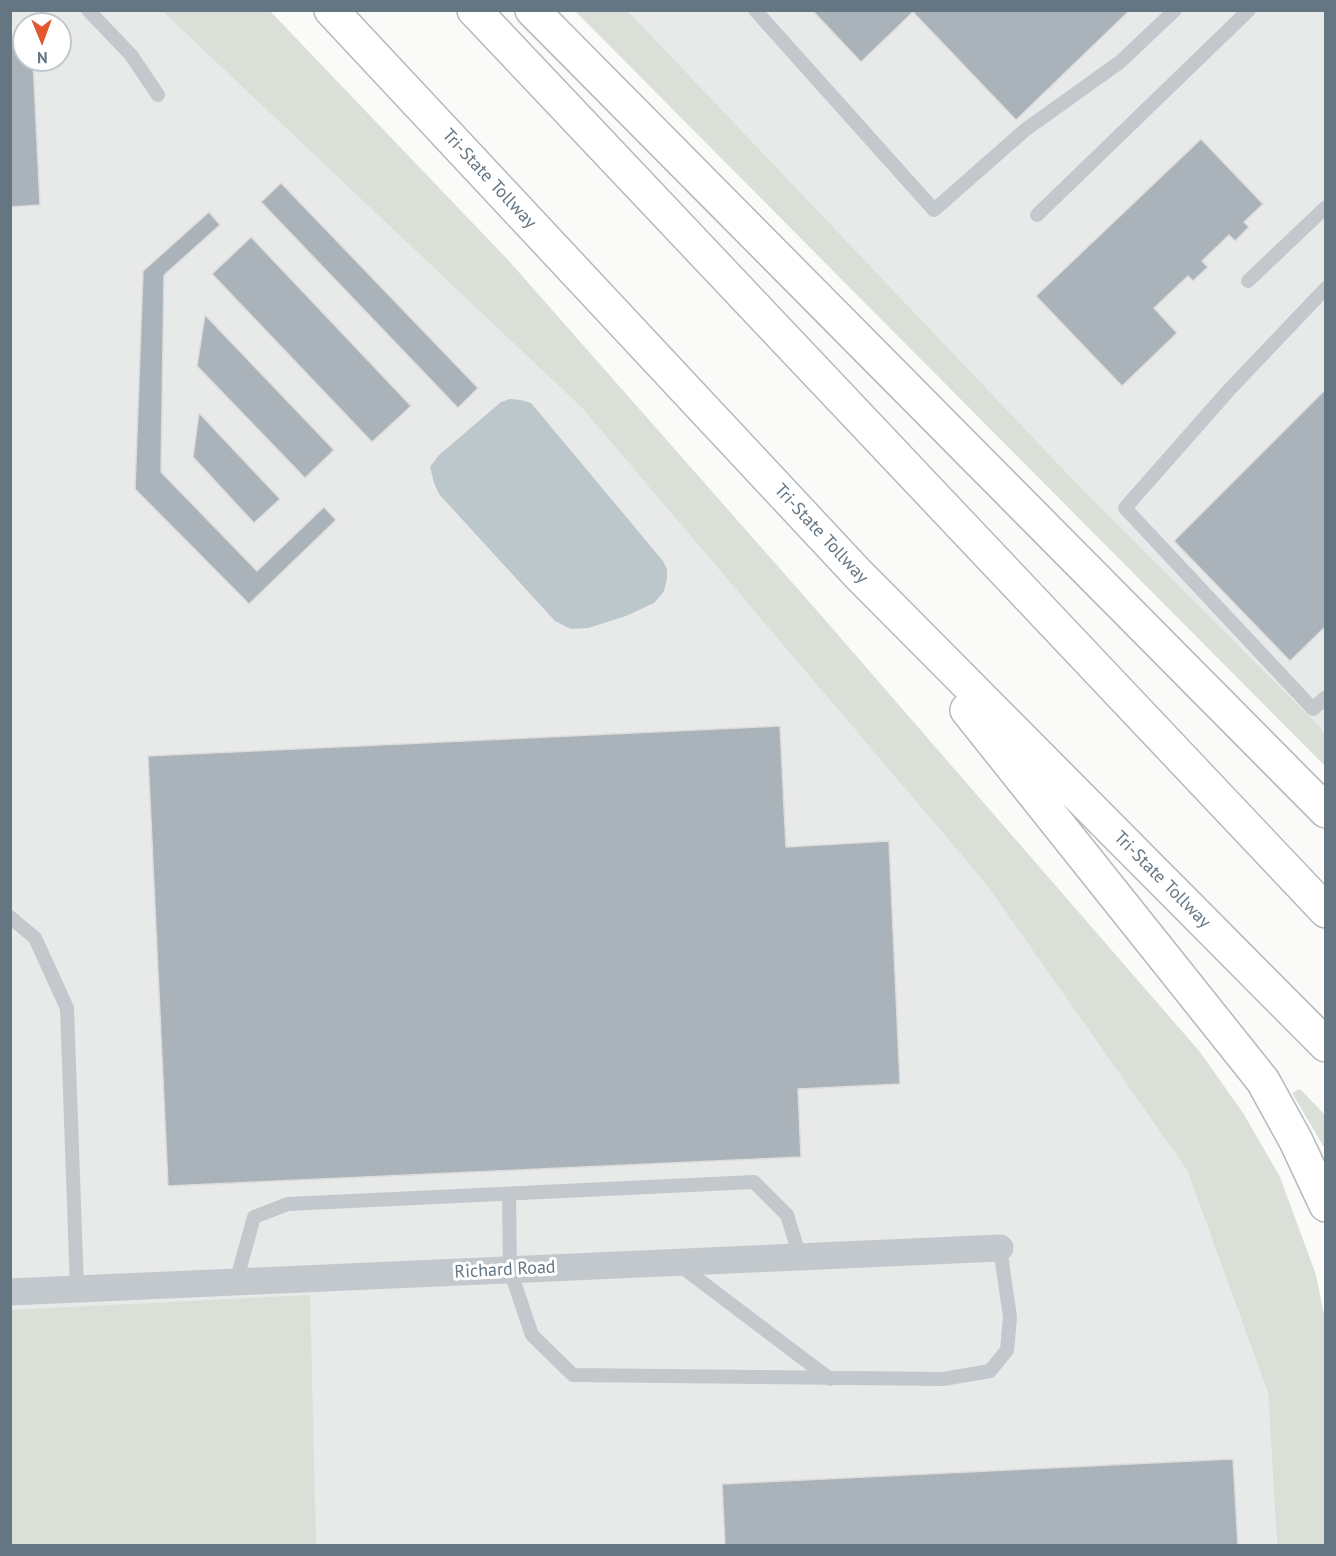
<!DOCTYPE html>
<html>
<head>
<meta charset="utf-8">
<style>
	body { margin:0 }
	#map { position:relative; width:1336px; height:1556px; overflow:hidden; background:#fafaf8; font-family:"PT Sans",sans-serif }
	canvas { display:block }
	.frame { position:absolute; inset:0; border:12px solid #657683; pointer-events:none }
	.north { position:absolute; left:12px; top:12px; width:60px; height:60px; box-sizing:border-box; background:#fff; border:2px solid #c1c8cd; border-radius:50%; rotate:179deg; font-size:16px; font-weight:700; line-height:24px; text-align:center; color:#657683 }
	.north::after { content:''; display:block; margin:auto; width:21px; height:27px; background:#e4572e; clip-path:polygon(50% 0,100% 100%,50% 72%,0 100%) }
</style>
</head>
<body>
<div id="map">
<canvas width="1336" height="1556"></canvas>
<div class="frame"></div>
<div class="north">N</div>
</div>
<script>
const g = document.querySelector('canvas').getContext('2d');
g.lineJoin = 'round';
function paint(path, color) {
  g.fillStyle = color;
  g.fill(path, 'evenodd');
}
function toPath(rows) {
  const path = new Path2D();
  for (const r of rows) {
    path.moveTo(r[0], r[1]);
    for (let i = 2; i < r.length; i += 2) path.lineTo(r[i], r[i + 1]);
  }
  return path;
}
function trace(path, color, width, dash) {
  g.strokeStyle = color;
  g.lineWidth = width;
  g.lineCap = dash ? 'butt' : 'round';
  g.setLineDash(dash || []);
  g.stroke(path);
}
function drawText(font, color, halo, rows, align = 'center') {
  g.font = font + ' "PT Sans",sans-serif';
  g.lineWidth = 6;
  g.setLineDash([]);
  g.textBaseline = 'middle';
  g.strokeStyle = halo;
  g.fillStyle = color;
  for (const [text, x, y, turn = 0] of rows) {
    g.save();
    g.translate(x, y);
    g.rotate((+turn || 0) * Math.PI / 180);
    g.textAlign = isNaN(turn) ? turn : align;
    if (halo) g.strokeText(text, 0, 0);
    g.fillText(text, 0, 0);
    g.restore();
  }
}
const built = toPath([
	[11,11,162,11,582,408,986,884,1187,1170,1268,1393,1277,1545,11,1546],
	[24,24,60,24,60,60,24,60],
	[628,11,1325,11,1325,732,1083,490]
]);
const green = toPath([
	[162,11,270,11,509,261,819,613,1200,1052,1243,1113,1280,1177,1316,1275,1326,1325,1325,1545,1277,1545,1268,1393,1187,1170,986,884,582,408],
	[575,11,628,11,1083,490,1325,732,1325,766],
	[1300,1089,1325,1115,1325,1149,1292,1093],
	[310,1295,316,1545,11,1545,11,1310]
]);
const water = toPath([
	[510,399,520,400,531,403,663,561,667,569,667,578,664,591,654,603,626,616,588,628,571,629,555,621,439,494,434,483,430,467,438,456,501,402]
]);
const building = toPath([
	[812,10,1130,10,1016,120,913,12,861,62,812,10],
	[24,39,24,60,33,60,40,205,10,207,10,40,24,39],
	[1201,139,1263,204,1244,222,1249,227,1235,241,1229,235,1202,261,1208,267,1193,281,1188,276,1154,308,1177,333,1122,386,1036,296,1201,139],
	[281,183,478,388,458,408,261,202,281,183],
	[209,212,220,225,164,275,161,472,257,571,324,507,336,520,249,604,135,489,143,271,209,212],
	[251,237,411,406,372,442,212,274,251,237],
	[205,315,334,450,305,478,197,366,205,315],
	[1326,389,1326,626,1290,661,1174,541,1326,389],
	[199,413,280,499,254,523,193,457,199,413],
	[780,726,786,847,889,841,900,1084,798,1089,801,1157,168,1186,148,756,780,726],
	[1233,1459,1238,1546,725,1546,722,1484,1233,1459]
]);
const service = toPath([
	[88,10,131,55,158,95],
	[755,10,934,210,1025,130,1120,62,1175,10],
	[1037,215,1249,10],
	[1248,281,1326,207],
	[1326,288,1229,390,1125,508,1313,709,1326,697],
	[10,917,35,938,67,1008,77,1289],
	[509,1194,510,1270,532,1335,573,1375,943,1379,990,1371,1007,1350,1010,1317,1000,1248],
	[678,1264,830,1379],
	[236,1282,254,1217,288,1204,754,1182,787,1215,800,1257]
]);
const minor = toPath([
	[10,1292,1000,1248]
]);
const motorway = toPath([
	[331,10,859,575,1326,1045],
	[474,10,1326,911],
	[532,10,1326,811],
	[967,710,1263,1081,1296,1141,1326,1205]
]);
const streetNames = [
	["Tri-State Tollway",489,179,47],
	["Tri-State Tollway",821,534,47],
	["Tri-State Tollway",1162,880,45],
	["Richard Road",505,1270,-3]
];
paint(built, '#e8e9e9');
paint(green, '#dadfd7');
paint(water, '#bbc7cb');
paint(building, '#aab3b9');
trace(building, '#dcdcda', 1.5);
trace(motorway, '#b4b9bd', 36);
trace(service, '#c3c8cc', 14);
trace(minor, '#c3c8cc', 27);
trace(motorway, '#fff', 33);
drawText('18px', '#657683', '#fff', streetNames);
</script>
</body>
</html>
